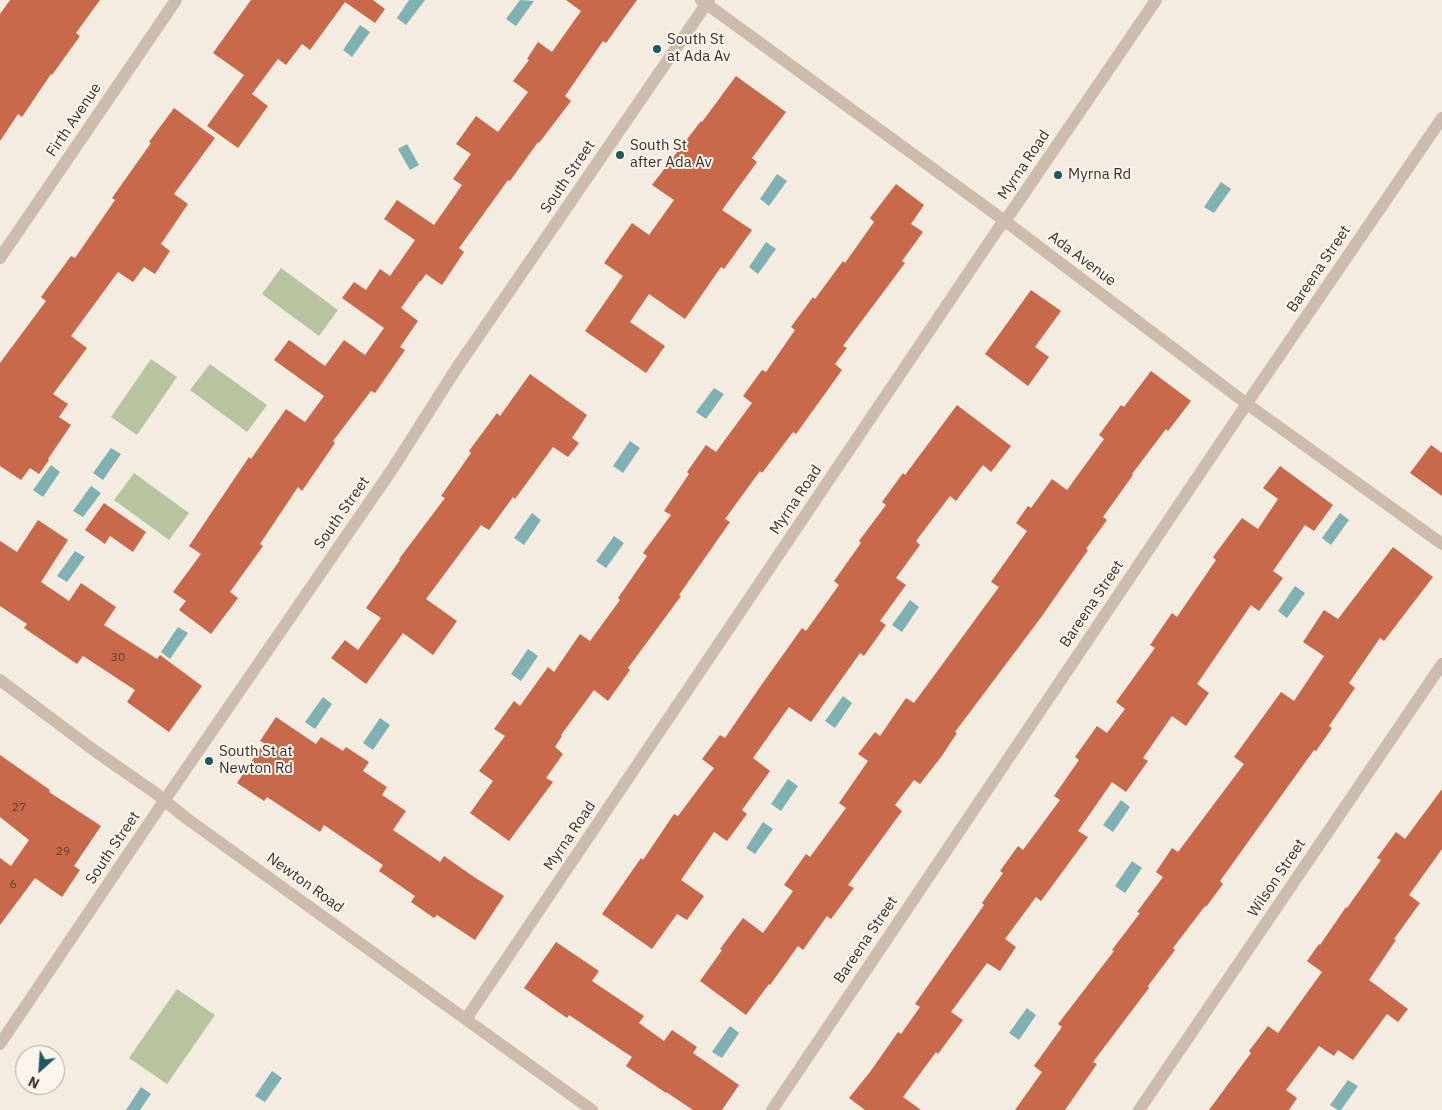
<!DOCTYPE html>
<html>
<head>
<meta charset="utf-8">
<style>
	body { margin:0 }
	#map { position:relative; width:1442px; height:1110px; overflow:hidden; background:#f4ebe1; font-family:"IBM Plex Sans",sans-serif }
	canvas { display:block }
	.north { position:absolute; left:15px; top:1045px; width:50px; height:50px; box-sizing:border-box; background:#fbf5ee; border:1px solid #aea6a0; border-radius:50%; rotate:206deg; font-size:14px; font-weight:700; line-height:20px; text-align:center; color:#3b302b }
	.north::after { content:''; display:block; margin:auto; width:18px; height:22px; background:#1f5a5e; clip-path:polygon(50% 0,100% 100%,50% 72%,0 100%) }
</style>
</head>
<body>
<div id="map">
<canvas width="1442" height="1110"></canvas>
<div class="north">N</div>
</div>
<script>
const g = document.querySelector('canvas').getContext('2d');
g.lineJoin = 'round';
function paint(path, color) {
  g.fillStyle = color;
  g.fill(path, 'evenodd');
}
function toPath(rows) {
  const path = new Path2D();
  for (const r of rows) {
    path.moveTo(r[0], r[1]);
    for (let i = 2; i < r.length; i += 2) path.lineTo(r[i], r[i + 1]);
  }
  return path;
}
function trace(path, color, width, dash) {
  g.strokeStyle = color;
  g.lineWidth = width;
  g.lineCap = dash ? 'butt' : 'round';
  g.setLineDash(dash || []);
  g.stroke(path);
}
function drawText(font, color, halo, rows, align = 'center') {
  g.font = font + ' "IBM Plex Sans",sans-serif';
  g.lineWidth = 4;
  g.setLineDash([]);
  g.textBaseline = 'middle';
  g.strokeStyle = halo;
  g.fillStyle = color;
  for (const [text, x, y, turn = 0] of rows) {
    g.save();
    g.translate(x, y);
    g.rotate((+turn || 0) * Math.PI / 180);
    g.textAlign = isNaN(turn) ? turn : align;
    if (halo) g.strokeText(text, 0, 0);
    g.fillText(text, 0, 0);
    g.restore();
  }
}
const green = toPath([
	[281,268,338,310,319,336,262,294],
	[151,359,177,377,137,435,111,417],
	[210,364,267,405,247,432,190,390],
	[134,473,189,513,169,540,114,500],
	[177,989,215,1015,167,1084,129,1058]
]);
const water = toPath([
	[409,0,425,0,406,25,397,18],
	[520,0,534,1,516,26,506,19],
	[360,25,370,32,352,57,343,50],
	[407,144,419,165,410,170,398,149],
	[777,174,787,181,769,206,760,199],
	[1221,182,1231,189,1214,213,1204,207],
	[766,242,776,249,758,274,749,267],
	[714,388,724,394,706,419,696,412],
	[630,441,640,448,623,473,613,466],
	[111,448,121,454,103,480,93,473],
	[51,465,60,472,43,497,33,490],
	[91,486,101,493,83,517,73,511],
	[532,513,541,520,524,545,514,538],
	[1340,513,1349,520,1331,545,1322,538],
	[614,536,624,543,606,568,596,561],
	[75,551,85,557,67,582,57,576],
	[1295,586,1305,593,1287,618,1278,611],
	[910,600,919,607,902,632,892,625],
	[178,627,188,633,170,659,161,652],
	[528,649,538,656,521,681,511,674],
	[843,696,852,703,835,728,825,721],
	[323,697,332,704,315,729,305,722],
	[380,718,390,725,373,750,363,743],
	[788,779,798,786,781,811,771,804],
	[1121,800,1130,807,1113,832,1103,825],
	[763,822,773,829,755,854,746,848],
	[1132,861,1142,868,1125,893,1115,886],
	[1027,1008,1036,1015,1019,1040,1009,1033],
	[730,1026,739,1033,722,1058,712,1052],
	[272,1071,282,1078,265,1102,255,1096],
	[1348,1080,1358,1086,1341,1110,1338,1110,1330,1105],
	[141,1087,151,1094,140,1110,126,1110]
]);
const building = toPath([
	[10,0,100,0,76,33,80,36,52,75,51,74,22,117,18,114,0,141,0,14],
	[251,0,373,0,385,9,375,23,345,2,310,50,302,44,286,65,278,59,252,94,268,106,238,148,207,126,244,75,213,53],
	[566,0,637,0,606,43,603,41,565,96,571,101,539,143,538,142,510,181,508,180,459,248,464,252,442,285,426,274,421,281,420,281,401,308,418,321,400,347,405,350,375,393,371,391,333,441,335,443,302,491,298,487,260,544,263,546,230,592,238,598,211,634,179,610,186,601,173,592,201,554,189,546,249,457,251,459,286,409,305,422,324,396,274,360,289,340,325,366,344,340,365,355,384,328,342,298,354,282,366,290,380,269,390,276,415,240,384,219,397,200,434,225,462,185,453,179,471,154,456,144,476,116,498,132,528,92,513,81,529,60,527,59,538,42,552,52,581,11],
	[736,76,786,112,752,158,757,162,722,210,752,230,724,269,721,267,685,319,649,294,630,322,665,346,646,373,585,331,623,276,604,263,632,223,649,235,674,200,652,185,701,121,702,122],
	[174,108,215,138,174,194,188,204,161,244,170,251,155,274,144,267,133,282,118,272,71,336,87,348,53,394,68,404,59,417,71,425,48,459,49,460,39,474,30,468,21,480,0,466,0,363,46,301,41,297,71,256,75,258,115,200,112,198,151,143,149,142],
	[896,184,924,205,911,224,923,232,902,261,905,263,843,346,847,348,835,364,842,370,796,434,793,432,762,473,760,471,725,519,730,522,679,595,681,596,628,668,630,670,608,701,594,690,561,735,562,736,555,747,563,754,546,778,553,782,509,841,470,813,493,781,479,771,505,736,494,729,514,701,520,706,548,667,554,672,580,634,590,641,620,600,618,598,647,556,643,553,671,515,664,511,689,474,687,472,706,445,716,452,752,403,743,396,762,370,766,372,795,330,791,327,813,297,815,299,843,261,845,263,874,222,870,218],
	[1031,290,1061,311,1035,347,1049,357,1028,386,985,354],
	[1151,371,1191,401,1168,431,1166,429,1132,474,1133,475,1103,517,1107,520,1086,549,1088,550,1042,616,955,732,957,733,941,757,920,784,914,780,895,805,902,811,848,885,854,888,831,919,827,916,803,950,798,946,770,985,769,984,746,1015,700,981,722,950,720,949,743,918,763,933,793,891,784,885,806,854,810,857,846,808,839,803,868,761,858,754,875,732,880,736,906,698,914,703,999,587,991,582,1027,531,1016,523,1028,506,1031,508,1052,479,1067,490,1104,439,1099,435,1121,405,1124,407],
	[530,374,587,415,572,438,579,443,568,457,553,447,515,499,513,497,489,530,481,525,426,599,457,621,433,655,403,633,366,684,331,658,345,640,358,650,381,618,366,608,400,560,399,559,445,498,441,496,471,453,469,451,497,413,500,416],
	[957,405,1011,446,991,472,983,465,956,501,950,496,916,541,920,545,896,578,906,585,880,621,886,625,864,656,860,653,811,722,789,707,753,758,770,771,742,810,747,814,727,841,714,832,681,880,704,896,687,920,677,914,652,949,602,914,641,858,643,860,674,814,678,816,714,768,702,759,720,735,725,738,760,687,802,628,806,631,839,585,834,581,861,543,859,541,886,505,882,502,903,473,905,475],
	[1431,445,1442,453,1442,496,1410,473],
	[1280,466,1333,505,1314,531,1305,525,1273,571,1283,578,1259,611,1251,605,1197,684,1209,693,1186,726,1172,716,1143,758,1148,761,1126,792,1112,782,1078,831,1088,837,1041,901,1036,897,1005,939,1016,947,1000,971,987,963,951,1012,963,1020,938,1054,936,1052,903,1097,921,1110,865,1110,849,1098,870,1072,898,1032,901,1034,920,1007,915,1004,984,905,982,903,1003,873,1000,871,1018,846,1023,850,1060,800,1054,796,1079,760,1075,757,1097,726,1107,733,1125,709,1116,702,1155,648,1150,645,1172,613,1177,617,1216,560,1213,557,1242,518,1258,529,1278,499,1263,488],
	[104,503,146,532,133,552,110,536,105,544,85,530],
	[38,520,68,540,41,582,69,601,81,583,116,607,104,625,157,659,160,655,202,686,169,732,127,702,135,690,83,656,77,664,24,628,27,624,0,606,0,541,17,552],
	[1393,547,1433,577,1384,641,1380,638,1349,683,1355,688,1329,726,1332,728,1316,751,1314,750,1220,881,1223,884,1206,907,1205,906,1173,948,1175,950,1148,986,1149,988,1093,1062,1097,1064,1065,1110,1015,1110,1042,1072,1034,1066,1062,1027,1058,1024,1114,951,1112,950,1140,913,1137,912,1163,877,1156,872,1172,848,1178,852,1244,764,1234,757,1281,692,1294,701,1324,656,1303,642,1324,610,1338,619],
	[276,717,316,744,321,737,343,751,346,747,369,762,363,771,387,787,382,795,406,811,393,830,440,862,444,856,474,877,504,896,475,940,437,915,434,918,411,902,415,896,379,871,383,865,324,825,320,832,267,797,264,801,237,783,264,743,260,741],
	[0,755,50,790,49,792,101,826,74,866,80,870,62,897,35,878,0,925,0,858,11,866,29,840,0,817],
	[1442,789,1442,849,1409,895,1420,903,1394,939,1396,940,1369,980,1408,1009,1398,1022,1387,1014,1353,1060,1338,1050,1334,1056,1319,1046,1286,1090,1297,1098,1289,1110,1209,1110,1251,1053,1249,1051,1268,1026,1278,1033,1322,972,1307,961,1319,944,1320,945,1346,907,1347,908,1381,860,1377,858,1396,832,1405,839],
	[556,942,599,971,592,981,644,1016,639,1023,664,1041,672,1030,697,1047,693,1053,739,1085,722,1110,693,1110,666,1092,666,1093,626,1066,632,1057,569,1015,567,1018,524,988]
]);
const minor = toPath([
	[701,0,1005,221,1247,404,1442,544],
	[0,258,176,0],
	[0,680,95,751,154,792,186,818,592,1110],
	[466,1019,998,229,1012,211,1156,0],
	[0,1044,164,801,393,468,456,369,709,0],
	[772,1110,1256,390,1442,118],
	[1139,1110,1442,664]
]);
const markers = [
	[657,49,5,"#1f5a5e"],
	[620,155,5,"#1f5a5e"],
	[1058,175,5,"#1f5a5e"],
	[209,761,5,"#1f5a5e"]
];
const numberNames = [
	["30",118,658],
	["27",19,808],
	["29",63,852],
	["6",13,885]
];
const poiNames = [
	["South St",667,40],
	["at Ada Av",667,57],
	["South St",630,146],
	["after Ada Av",630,163],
	["Myrna Rd",1068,175],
	["South St at",219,752],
	["Newton Rd",219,769]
];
const streetNames = [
	["Firth Avenue",74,120,-56],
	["Myrna Road",1024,165,-56],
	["South Street",568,177,-56],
	["Ada Avenue",1082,259,37],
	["Bareena Street",1319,269,-56],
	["Myrna Road",796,500,-56],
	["South Street",342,513,-55],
	["Bareena Street",1092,604,-56],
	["Myrna Road",570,836,-56],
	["South Street",113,848,-56],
	["Wilson Street",1277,878,-56],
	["Newton Road",305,883,36],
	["Bareena Street",866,940,-56]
];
paint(green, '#b8c4a0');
paint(water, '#7fb0b2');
paint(building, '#c8694b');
trace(minor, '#cdbbac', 12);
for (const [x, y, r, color] of markers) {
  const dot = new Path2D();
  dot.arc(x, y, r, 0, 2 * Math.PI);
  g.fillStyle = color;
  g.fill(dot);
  trace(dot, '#fbf5ee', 2);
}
drawText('12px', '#5e3e33', null, numberNames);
drawText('15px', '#3b302b', '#fbf5ee', poiNames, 'left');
drawText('15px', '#3b302b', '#fbf5ee', streetNames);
</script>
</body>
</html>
